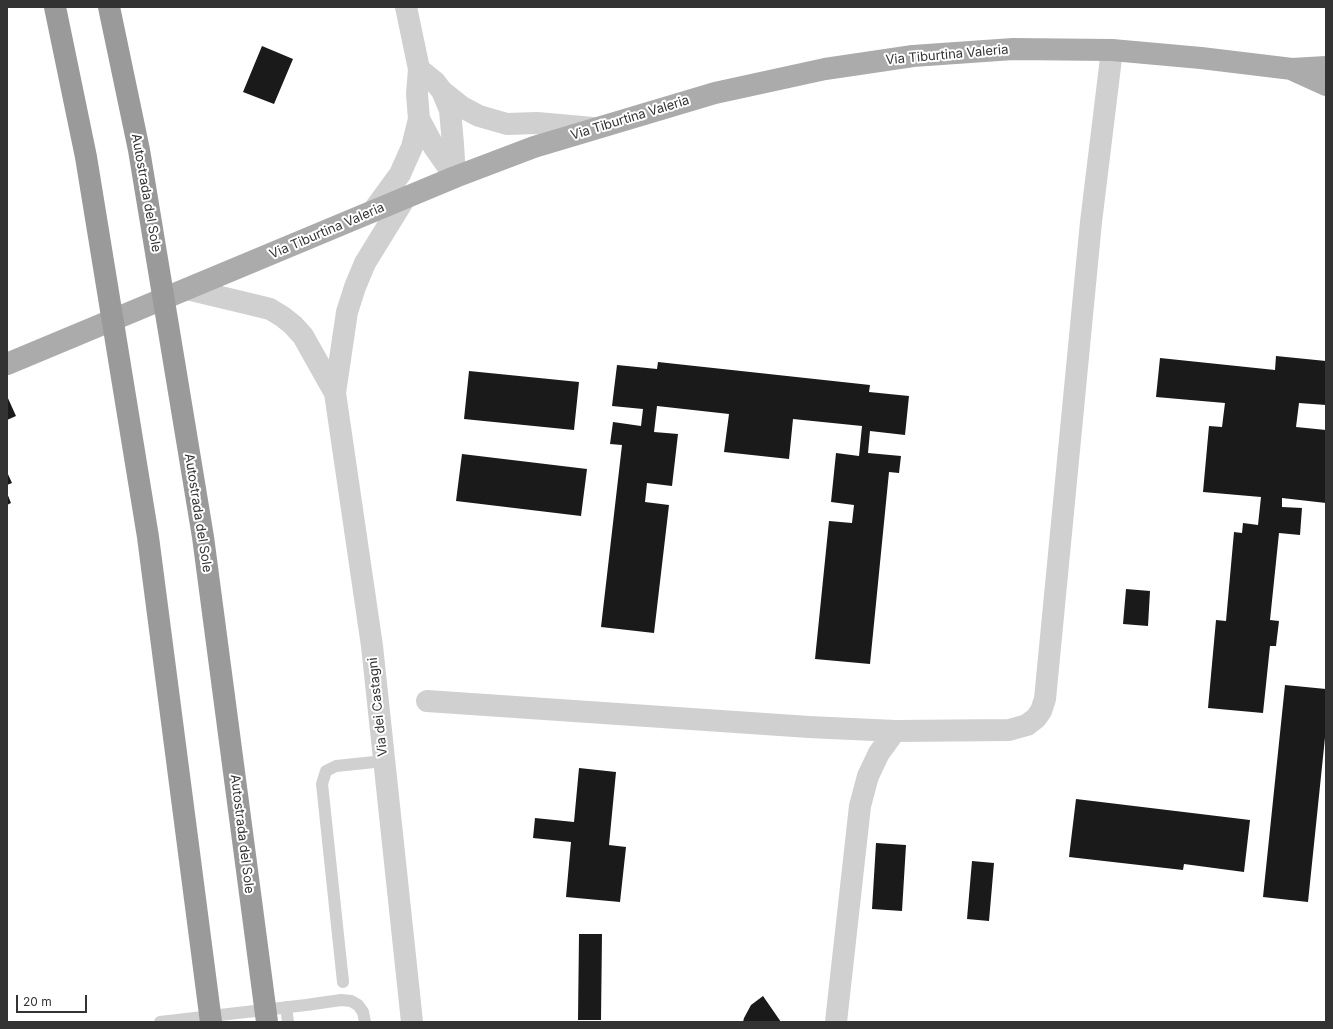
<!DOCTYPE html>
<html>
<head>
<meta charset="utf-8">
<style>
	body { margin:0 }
	#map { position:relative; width:1333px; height:1029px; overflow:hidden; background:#fff; font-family:Inter,sans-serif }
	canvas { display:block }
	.frame { position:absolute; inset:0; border:8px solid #333; pointer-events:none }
	.scale { position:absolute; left:16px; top:995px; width:71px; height:18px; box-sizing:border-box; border:2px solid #333; border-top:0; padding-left:5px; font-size:12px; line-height:14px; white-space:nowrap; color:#333; -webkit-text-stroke:3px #fff; paint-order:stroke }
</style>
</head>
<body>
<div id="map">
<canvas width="1333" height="1029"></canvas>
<div class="frame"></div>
<div class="scale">20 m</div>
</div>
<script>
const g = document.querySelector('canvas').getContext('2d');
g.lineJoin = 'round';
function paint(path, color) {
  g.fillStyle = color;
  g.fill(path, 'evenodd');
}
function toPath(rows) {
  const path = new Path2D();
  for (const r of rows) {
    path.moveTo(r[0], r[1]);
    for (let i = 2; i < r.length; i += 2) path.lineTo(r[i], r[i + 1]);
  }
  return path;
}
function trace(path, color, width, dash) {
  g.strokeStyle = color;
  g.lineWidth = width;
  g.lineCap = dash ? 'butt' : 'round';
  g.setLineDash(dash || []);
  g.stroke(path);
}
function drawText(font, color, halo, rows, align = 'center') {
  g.font = font + ' Inter,sans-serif';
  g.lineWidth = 4;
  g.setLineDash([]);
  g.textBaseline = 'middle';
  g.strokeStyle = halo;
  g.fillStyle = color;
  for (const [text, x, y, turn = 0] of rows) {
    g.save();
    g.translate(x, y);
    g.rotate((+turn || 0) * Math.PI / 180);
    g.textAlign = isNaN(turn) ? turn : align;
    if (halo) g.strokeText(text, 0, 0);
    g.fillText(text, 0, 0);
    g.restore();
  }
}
const building = toPath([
	[262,46,293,59,274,104,243,92],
	[1276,356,1326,361,1326,405,1299,403,1296,427,1326,430,1326,503,1282,498,1282,507,1302,508,1300,535,1279,533,1270,620,1279,621,1276,646,1270,646,1263,713,1208,708,1216,620,1226,621,1234,532,1242,533,1243,523,1258,525,1261,497,1203,492,1209,426,1222,427,1225,403,1156,397,1160,358,1275,370],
	[658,362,870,385,869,392,909,396,905,435,870,431,868,453,901,456,899,473,889,472,870,664,815,659,829,521,852,523,854,505,831,502,836,453,859,456,862,426,793,419,789,459,724,452,729,414,657,406,654,432,678,434,672,486,647,483,645,502,669,505,654,633,601,627,622,445,610,444,613,422,641,426,643,409,612,406,617,365,657,369],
	[469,371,579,382,574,430,464,419],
	[7,396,16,416,7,420],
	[462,454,587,469,581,516,456,501],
	[7,472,12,483,7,485],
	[7,493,11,503,7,505],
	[1126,589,1150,591,1148,626,1123,624],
	[1285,685,1326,689,1326,728,1308,902,1263,897],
	[579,768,616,772,609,845,626,847,620,902,566,897,571,842,533,838,535,818,574,822],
	[1076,799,1250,820,1244,872,1184,864,1183,870,1069,857],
	[876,843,906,845,902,911,872,909],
	[972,861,994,863,989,921,967,919],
	[579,934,602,934,601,1020,578,1020],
	[763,996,781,1022,743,1022,744,1018,751,1005]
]);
const lane = toPath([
	[343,982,322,784,326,771,336,766,384,761],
	[286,1007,288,1022],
	[160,1022,306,1005,341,1000,351,1001,358,1005,363,1012,365,1022]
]);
const street = toPath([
	[419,69,435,82,442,91,462,107,479,116,507,124,537,123,593,128],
	[442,91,450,110,453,144,455,177],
	[419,119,434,147,455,177],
	[405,198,365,263,355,287,347,312,335,393,372,646,412,1022],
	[373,211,400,174,412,147,419,119,417,94,419,69,406,7],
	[187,289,258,306,270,309,283,317,293,325,303,336,335,393],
	[427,701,809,727,895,731],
	[836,1022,860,806,868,776,879,753,895,731,1009,730,1027,725,1036,718,1041,711,1045,699,1091,222,1112,50]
]);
const primary = toPath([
	[1293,70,1326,85],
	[7,364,455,177,534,147,715,93,825,69,913,56,1013,49,1112,50,1201,58,1292,69,1326,67]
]);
const highwayBridge = toPath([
	[55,7,86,157,148,537,211,1022],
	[109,7,139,150,203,537,267,1022]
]);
const streetNames = [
	["Via Tiburtina Valeria",947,55,-5],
	["Via Tiburtina Valeria",630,118,-17],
	["Autostrada del Sole",146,193,80],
	["Via Tiburtina Valeria",327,231,-23],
	["Autostrada del Sole",198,513,81],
	["Via dei Castagni",378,707,-96],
	["Autostrada del Sole",242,834,83]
];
paint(building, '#1a1a1a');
trace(lane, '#d0d0d0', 12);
trace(street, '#d0d0d0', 22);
trace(primary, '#ababab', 22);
trace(highwayBridge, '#9a9a9a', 22);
drawText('13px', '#333', '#fff', streetNames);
</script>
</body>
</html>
